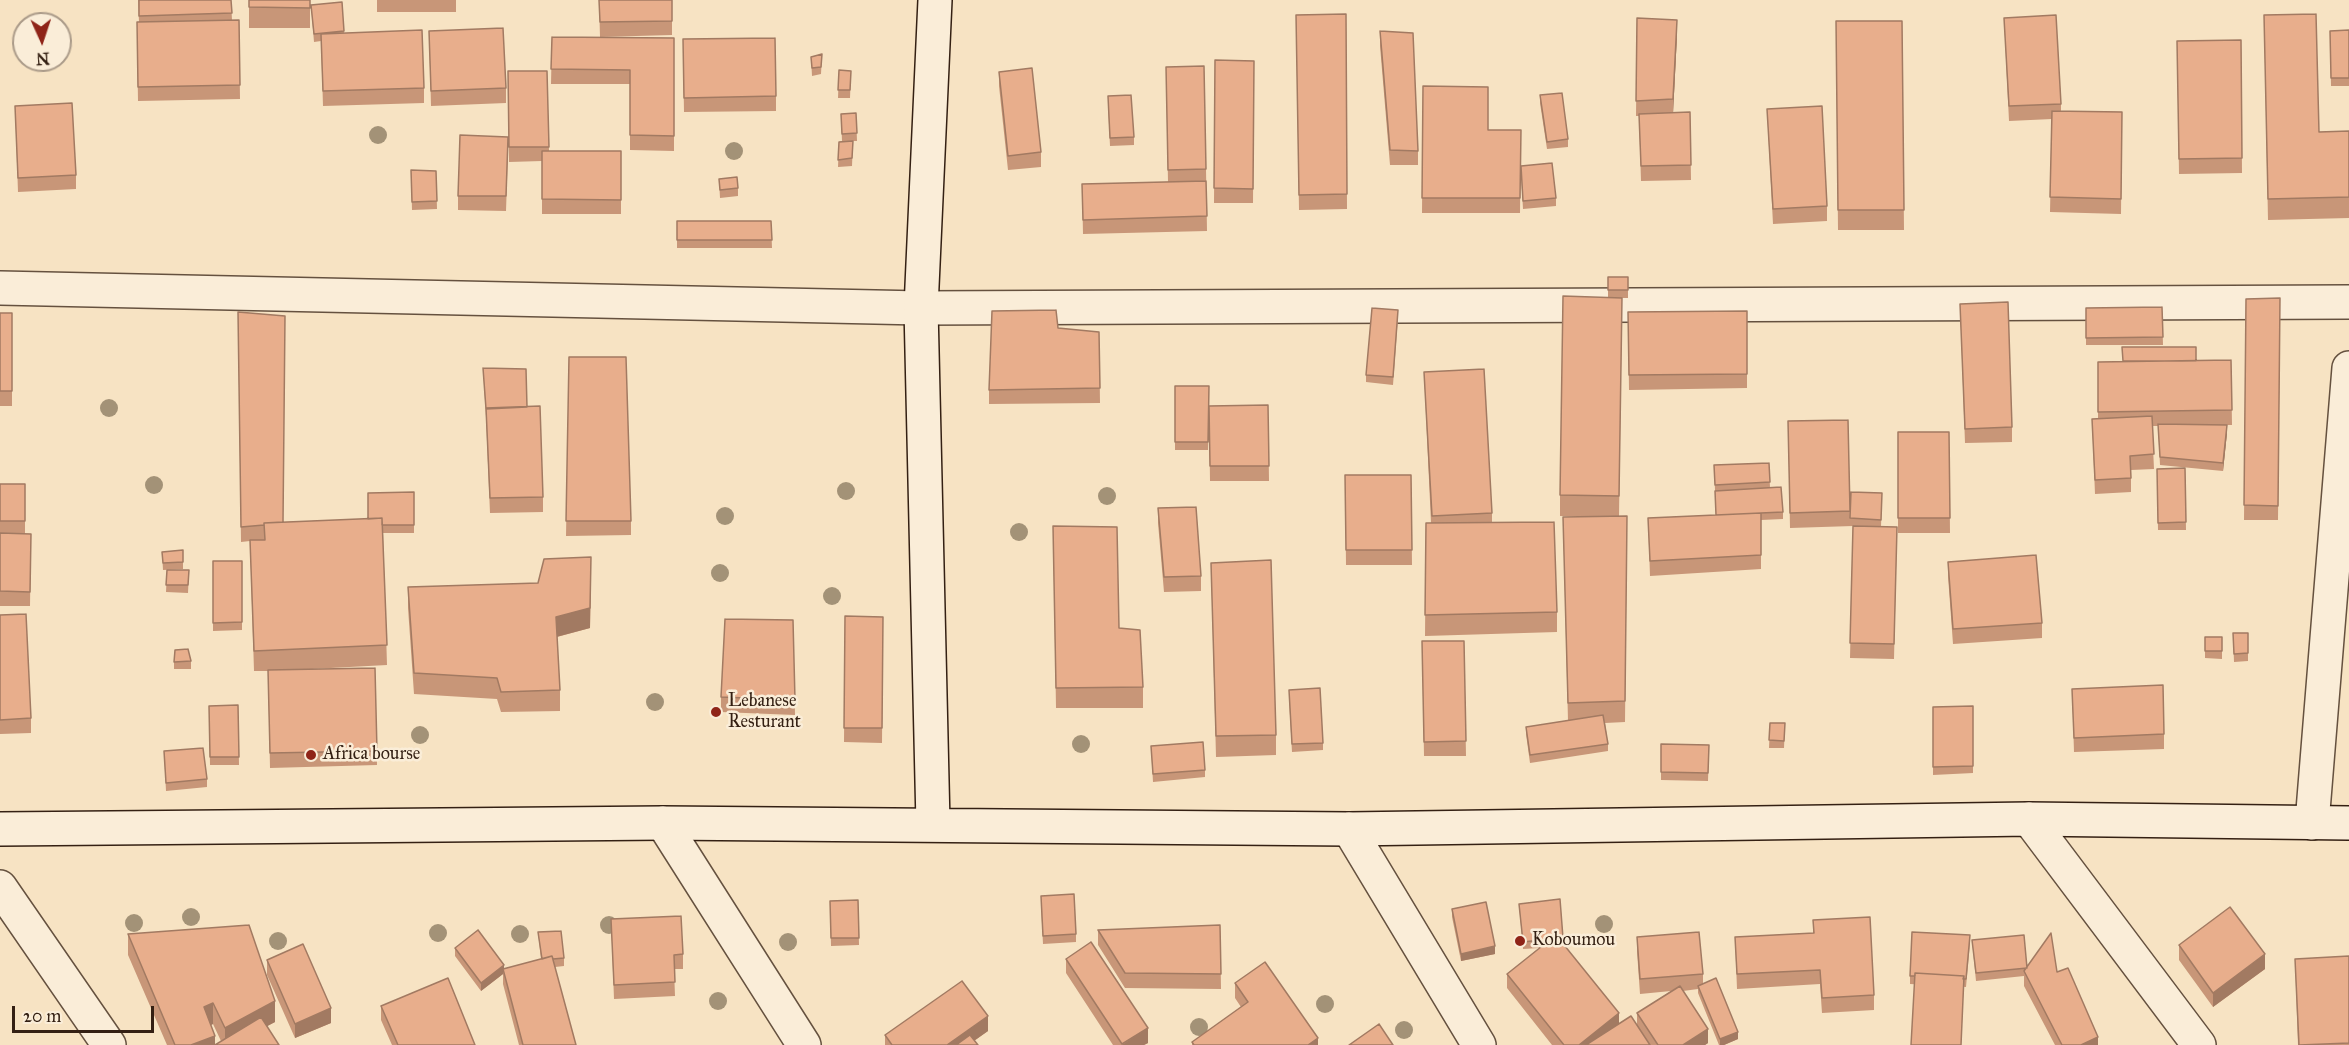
<!DOCTYPE html>
<html>
<head>
<meta charset="utf-8">
<style>
	body { margin:0 }
	#map { position:relative; width:2349px; height:1045px; overflow:hidden; background:#f7e3c3; font-family:"IM FELL Great Primer",serif }
	canvas { display:block }
	.north { position:absolute; left:12px; top:12px; width:60px; height:60px; box-sizing:border-box; background:#faedd8; border:2px solid #ab9b89; border-radius:50%; rotate:177deg; font-size:16px; font-weight:700; line-height:24px; text-align:center; color:#342013 }
	.north::after { content:''; display:block; margin:auto; width:21px; height:27px; background:#8f2418; clip-path:polygon(50% 0,100% 100%,50% 72%,0 100%) }
	.scale { position:absolute; left:12px; top:1006px; width:142px; height:27px; box-sizing:border-box; border:3px solid #342013; border-top:0; padding-left:8px; font-size:18px; line-height:21px; white-space:nowrap; color:#342013; -webkit-text-stroke:4px #faedd8; paint-order:stroke }
</style>
</head>
<body>
<div id="map">
<canvas width="2349" height="1045"></canvas>
<div class="north">N</div>
<div class="scale">20 m</div>
</div>
<script>
const g = document.querySelector('canvas').getContext('2d');
g.lineJoin = 'round';
function toPath(rows) {
  const path = new Path2D();
  for (const r of rows) {
    path.moveTo(r[0], r[1]);
    for (let i = 2; i < r.length; i += 2) path.lineTo(r[i], r[i + 1]);
  }
  return path;
}
function trace(path, color, width, dash) {
  g.strokeStyle = color;
  g.lineWidth = width;
  g.lineCap = dash ? 'butt' : 'round';
  g.setLineDash(dash || []);
  g.stroke(path);
}
function paint(path, color) {
  g.fillStyle = color;
  g.fill(path, 'evenodd');
}
function drawText(font, color, halo, rows, align = 'center') {
  g.font = font + ' "IM FELL Great Primer",serif';
  g.lineWidth = 5;
  g.setLineDash([]);
  g.textBaseline = 'middle';
  g.strokeStyle = halo;
  g.fillStyle = color;
  for (const [text, x, y, turn = 0] of rows) {
    g.save();
    g.translate(x, y);
    g.rotate((+turn || 0) * Math.PI / 180);
    g.textAlign = isNaN(turn) ? turn : align;
    if (halo) g.strokeText(text, 0, 0);
    g.fillText(text, 0, 0);
    g.restore();
  }
}
const street = toPath([
	[0,288,921,308,2349,302],
	[2029,819,2199,1045],
	[663,823,804,1045],
	[2312,823,2349,368],
	[1349,829,1479,1045],
	[0,887,109,1045]
]);
const secondary = toPath([
	[933,824,921,308,935,0],
	[0,829,663,823,1349,829,2029,819,2349,823]
]);
const trees = [
	[378,135],
	[734,151],
	[109,408],
	[154,485],
	[846,491],
	[1107,496],
	[725,516],
	[1019,532],
	[720,573],
	[832,596],
	[655,702],
	[420,735],
	[1081,744],
	[191,917],
	[134,923],
	[1604,924],
	[609,925],
	[438,933],
	[520,934],
	[278,941],
	[788,942],
	[718,1001],
	[1325,1004],
	[1199,1027],
	[1404,1030]
];
const wall = toPath([
	[138,0,231,0,232,20,239,20,240,99,138,101,137,37,139,22],
	[249,0,310,0,310,28,249,28],
	[377,0,456,0,456,12,377,12],
	[599,0,672,0,672,35,600,37],
	[342,2,344,33,424,88,424,103,323,106,321,41,314,42,311,5],
	[1346,14,1347,209,1299,210,1296,15],
	[2264,15,2319,132,2349,131,2349,218,2268,220],
	[1637,18,1677,35,1673,113,1690,112,1691,180,1641,181,1639,116,1636,116],
	[2004,18,2061,104,2061,111,2122,112,2121,214,2050,212,2052,119,2009,121],
	[1836,21,1902,21,1904,230,1838,230],
	[2349,30,2349,86,2331,86,2330,31],
	[429,31,506,88,506,103,431,106],
	[1380,31,1418,151,1418,165,1390,165,1380,46],
	[552,37,674,38,674,151,630,150,630,84,551,84],
	[2241,40,2242,173,2179,174,2177,41],
	[683,54,776,96,776,111,684,112],
	[822,54,821,74,812,76,811,57],
	[1215,60,1254,61,1253,203,1214,203],
	[1166,67,1206,169,1207,231,1083,234,1082,184,1168,182],
	[839,70,851,71,850,98,838,98],
	[508,71,547,71,549,151,621,151,621,214,542,214,542,161,509,162],
	[999,72,1041,152,1041,167,1008,170,999,86],
	[1423,86,1488,130,1521,130,1520,213,1422,213],
	[1540,95,1568,139,1568,147,1547,149,1540,103],
	[1108,104,1134,137,1134,145,1110,146],
	[15,106,76,175,76,189,18,192],
	[1767,109,1827,206,1827,221,1773,224],
	[856,113,857,141,853,141,852,166,838,167,839,142,842,141,841,114],
	[508,152,506,211,458,210,458,196],
	[411,170,436,171,437,209,412,210],
	[1521,174,1556,198,1556,206,1523,209],
	[719,179,738,188,738,196,720,198],
	[677,221,771,221,772,248,677,248],
	[1608,277,1628,277,1628,298,1618,298,1622,298,1619,517,1627,516,1625,722,1605,723,1608,744,1608,751,1530,763,1526,734,1526,727,1568,721,1563,517,1607,517,1560,516,1560,495,1608,297],
	[2280,298,2278,520,2244,520,2246,299],
	[1960,304,2012,427,2012,442,1965,443],
	[2162,307,2163,345,2086,345,2086,308],
	[1747,311,1747,388,1629,390,1628,312],
	[238,312,283,522,368,519,414,492,414,533,383,533,387,665,293,670,375,668,377,765,270,768,268,671,254,671,250,541,241,542],
	[0,313,12,313,12,406,0,406],
	[1398,317,1393,385,1366,382,1366,375],
	[1058,328,1099,332,1100,403,989,404,989,390],
	[569,357,631,521,631,535,566,536],
	[2231,360,2232,425,2216,425,2227,433,2223,471,2160,465,2158,426,2152,426,2154,469,2131,470,2131,492,2095,494,2092,419,2098,419,2098,362],
	[483,368,527,407,543,497,543,512,490,513,486,417],
	[1424,372,1492,513,1492,522,1557,612,1557,632,1425,636,1426,523,1431,523],
	[1175,386,1209,386,1208,450,1175,450],
	[1268,405,1269,481,1210,481,1209,406],
	[1848,420,1850,518,1882,493,1881,527,1897,527,1894,659,1850,658,1853,526,1790,528,1788,421],
	[1898,432,1949,432,1950,533,1898,533],
	[1769,463,1770,488,1783,512,1783,519,1761,520,1761,569,1650,576,1648,518,1716,515,1714,465],
	[2185,468,2186,530,2158,530,2157,469],
	[1345,475,1411,475,1412,565,1346,565],
	[0,484,25,484,25,534,31,534,30,606,0,606],
	[1158,508,1201,576,1201,591,1164,592,1158,523],
	[1053,526,1119,628,1143,687,1143,708,1056,708],
	[183,550,183,569,163,570,162,552],
	[213,561,242,561,242,630,213,631],
	[1948,562,2042,623,2042,638,1953,644,1948,576],
	[1211,563,1276,735,1276,755,1216,757],
	[167,570,189,570,188,593,166,592],
	[591,578,590,628,557,637,560,690,560,711,501,712,497,699,414,694,408,608,408,587,538,583],
	[0,615,31,718,31,733,0,734],
	[845,616,883,617,882,743,844,742],
	[793,620,795,715,721,712,721,697],
	[2233,633,2248,633,2248,661,2234,662],
	[2205,637,2222,637,2222,659,2205,658],
	[1422,641,1464,641,1466,756,1424,756],
	[191,661,191,669,174,669,174,662],
	[2072,689,2164,734,2164,749,2074,752],
	[1289,698,1323,743,1323,750,1292,752],
	[238,705,239,765,210,765,209,706],
	[1973,706,1973,773,1933,775,1933,707],
	[1770,723,1785,723,1784,748,1769,748],
	[1661,744,1709,745,1708,781,1661,780],
	[1151,746,1205,770,1205,777,1153,782],
	[164,751,207,779,207,787,166,791],
	[858,900,859,945,831,946,830,901],
	[1041,904,1076,934,1076,942,1043,944],
	[1519,904,1563,938,1563,943,1619,1024,1637,1025,1637,1013,1671,991,1640,994,1637,951,1637,937,1703,974,1703,983,1738,1039,1724,1045,1719,1045,1698,993,1698,989,1683,991,1708,1043,1705,1045,1552,1045,1507,988,1507,974,1539,948,1523,949],
	[1452,909,1495,954,1461,961,1452,917],
	[611,919,683,954,683,969,674,969,675,996,614,999],
	[1813,920,1874,995,1874,1010,1822,1013,1820,984,1737,989,1735,937,1813,933],
	[1220,925,1221,989,1125,988,1098,945,1098,930],
	[538,932,564,958,564,966,555,967,576,1045,519,1045,503,984,503,974,481,991,455,956,455,948,504,969,541,959],
	[128,934,275,1022,267,1026,221,1041,213,1024,211,1025,215,1045,167,1045,128,955],
	[1972,940,2027,967,2057,972,2098,1045,2055,1045,2024,986,2024,976,1976,981],
	[1970,943,1966,987,1910,984,1910,976],
	[2179,945,2265,969,2213,1007,2179,960],
	[2349,956,2349,1045,2298,1045,2295,959],
	[1066,959,1148,1043,1144,1045,1113,1045,1066,973],
	[267,960,331,1023,295,1038,267,975],
	[1235,983,1318,1045,1192,1045,1192,1042,1241,1007,1235,998],
	[381,1006,475,1045,392,1045,381,1020],
	[988,1031,974,1041,978,1045,885,1045,885,1035]
]);
const shadedWall = toPath([
	[1677,20,1677,35,1673,114,1673,99],
	[2227,425,2227,433,2223,471,2223,463],
	[591,557,590,628,556,637,556,617],
	[1495,946,1495,954,1461,961,1461,954],
	[2265,954,2265,969,2213,1007,2213,993],
	[504,965,504,973,503,969,503,974,481,991,481,983],
	[275,1001,275,1022,232,1045,225,1045,225,1028],
	[213,1003,213,1024,204,1028,204,1007],
	[331,1008,331,1023,295,1038,295,1024],
	[1619,1013,1619,1027,1597,1045,1579,1045],
	[988,1016,988,1031,968,1045,947,1045],
	[1148,1028,1148,1043,1144,1045,1122,1045],
	[1708,1029,1708,1043,1705,1045,1683,1045],
	[1738,1032,1738,1039,1724,1045,1720,1045,1720,1039],
	[215,1036,215,1045,191,1045],
	[2098,1037,2098,1045,2081,1045],
	[1318,1038,1318,1045,1308,1045]
]);
const building = toPath([
	[139,0,231,0,232,13,139,16,139,0],
	[249,0,310,0,310,8,249,7,249,0],
	[599,0,672,0,672,21,600,22,599,0],
	[342,2,344,31,314,34,311,5,342,2],
	[1346,14,1347,194,1299,195,1296,15,1346,14],
	[2316,14,2319,132,2349,131,2349,197,2268,199,2264,15,2316,14],
	[2056,15,2061,104,2009,106,2004,18,2056,15],
	[1637,18,1677,20,1673,99,1636,101,1637,18],
	[239,20,240,85,138,87,137,22,239,20],
	[1836,21,1902,21,1904,210,1838,210,1836,21],
	[503,28,506,88,431,91,429,31,503,28],
	[422,30,424,88,323,91,321,34,422,30],
	[2349,30,2349,78,2331,78,2330,31,2349,30],
	[1380,31,1413,33,1418,151,1390,150,1380,31],
	[552,37,674,38,674,136,630,135,630,70,551,69,552,37],
	[775,38,776,96,684,98,683,39,775,38],
	[2241,40,2242,158,2179,159,2177,41,2241,40],
	[822,54,821,67,812,68,811,57,822,54],
	[1215,60,1254,61,1253,189,1214,188,1215,60],
	[1204,66,1206,169,1168,170,1166,67,1204,66],
	[1032,68,1041,152,1008,156,999,72,1032,68],
	[839,70,851,71,850,90,838,90,839,70],
	[508,71,547,71,549,147,509,147,508,71],
	[1423,86,1488,87,1488,130,1521,130,1520,198,1422,198,1423,86],
	[1562,93,1568,139,1547,142,1540,95,1562,93],
	[1131,95,1134,137,1110,138,1108,96,1131,95],
	[72,103,76,175,18,178,15,106,72,103],
	[1822,106,1827,206,1773,209,1767,109,1822,106],
	[2052,111,2122,112,2121,199,2050,197,2052,111],
	[1690,112,1691,165,1641,166,1639,114,1690,112],
	[856,113,857,133,842,134,841,114,856,113],
	[460,135,508,137,506,196,458,196,460,135],
	[853,141,852,158,838,160,839,142,853,141],
	[542,151,621,151,621,200,542,199,542,151],
	[1552,163,1556,198,1523,201,1521,166,1552,163],
	[411,170,436,171,437,201,412,202,411,170],
	[737,177,738,188,720,190,719,179,737,177],
	[1206,181,1207,216,1083,220,1082,184,1206,181],
	[677,221,771,221,772,240,677,240,677,221],
	[1608,277,1628,277,1628,290,1608,290,1608,277],
	[1563,296,1622,298,1619,496,1560,495,1563,296],
	[2280,298,2278,506,2244,505,2246,299,2280,298],
	[2008,302,2012,427,1965,429,1960,304,2008,302],
	[2162,307,2163,337,2086,338,2086,308,2162,307],
	[1372,308,1398,310,1393,377,1366,375,1372,308],
	[1056,310,1058,328,1099,332,1100,388,989,390,992,311,1056,310],
	[1747,311,1747,374,1629,375,1628,312,1747,311],
	[238,312,285,316,283,522,264,523,264,525,241,527,238,312],
	[0,313,12,313,12,391,0,391,0,313],
	[2122,347,2196,347,2196,361,2123,361,2122,347],
	[569,357,626,357,631,521,566,521,569,357],
	[2231,360,2232,410,2098,412,2098,362,2231,360],
	[483,368,526,369,527,407,486,409,483,368],
	[1484,369,1492,513,1432,516,1424,372,1484,369],
	[1175,386,1209,386,1208,442,1175,442,1175,386],
	[1268,405,1269,466,1210,466,1209,406,1268,405],
	[540,406,543,497,490,498,486,408,540,406],
	[2152,416,2154,454,2130,456,2131,478,2095,480,2092,419,2152,416],
	[1848,420,1850,511,1790,513,1788,421,1848,420],
	[2158,424,2227,425,2223,463,2160,457,2158,424],
	[1898,432,1949,432,1950,518,1898,518,1898,432],
	[1769,463,1770,482,1715,485,1714,465,1769,463],
	[2185,468,2186,522,2158,523,2157,469,2185,468],
	[1345,475,1411,475,1412,550,1346,550,1345,475],
	[0,484,25,484,25,521,0,521,0,484],
	[1781,487,1783,512,1716,515,1715,491,1781,487],
	[414,492,414,525,382,525,382,518,368,519,368,493,414,492],
	[1851,492,1882,493,1881,520,1850,518,1851,492],
	[1196,507,1201,576,1164,577,1158,508,1196,507],
	[1761,513,1761,555,1650,561,1648,518,1761,513],
	[1627,516,1625,701,1568,703,1563,517,1627,516],
	[382,518,387,645,254,651,250,540,265,540,264,523,382,518],
	[1554,522,1557,612,1425,615,1426,523,1554,522],
	[1053,526,1117,527,1119,628,1140,630,1143,687,1056,688,1053,526],
	[1853,526,1897,527,1894,644,1850,643,1853,526],
	[0,533,31,534,30,592,0,591,0,533],
	[183,550,183,562,163,563,162,552,183,550],
	[2036,555,2042,623,1953,629,1948,562,2036,555],
	[591,557,590,608,556,617,560,690,501,692,497,678,414,673,408,587,538,583,544,559,591,557],
	[1271,560,1276,735,1216,736,1211,563,1271,560],
	[213,561,242,561,242,622,213,623,213,561],
	[167,570,189,570,188,585,166,585,167,570],
	[26,614,31,718,0,720,0,615,26,614],
	[845,616,883,617,882,728,844,728,845,616],
	[725,619,793,620,795,700,721,697,725,619],
	[2233,633,2248,633,2248,653,2234,654,2233,633],
	[2205,637,2222,637,2222,651,2205,651,2205,637],
	[1422,641,1464,641,1466,741,1424,742,1422,641],
	[188,649,191,661,174,662,175,650,188,649],
	[375,668,377,751,270,753,268,670,375,668],
	[2163,685,2164,734,2074,738,2072,689,2163,685],
	[1320,688,1323,743,1292,744,1289,690,1320,688],
	[238,705,239,757,210,757,209,706,238,705],
	[1973,706,1973,766,1933,767,1933,707,1973,706],
	[1603,715,1608,744,1530,755,1526,727,1603,715],
	[1770,723,1785,723,1784,741,1769,740,1770,723],
	[1203,742,1205,770,1153,774,1151,746,1203,742],
	[1661,744,1709,745,1708,773,1661,772,1661,744],
	[203,748,207,779,166,783,164,751,203,748],
	[1074,894,1076,934,1043,936,1041,896,1074,894],
	[1560,899,1563,938,1560,938,1556,935,1550,939,1523,942,1519,904,1560,899],
	[858,900,859,938,831,938,830,901,858,900],
	[1486,902,1495,946,1461,954,1452,909,1486,902],
	[2230,907,2265,954,2213,993,2179,945,2230,907],
	[681,916,683,954,674,955,675,982,614,985,611,919,681,916],
	[1870,917,1874,995,1822,998,1820,970,1737,974,1735,937,1814,933,1813,920,1870,917],
	[249,925,275,1001,225,1028,213,1003,204,1007,215,1036,191,1045,175,1045,128,934,249,925],
	[1220,925,1221,974,1125,973,1098,930,1220,925],
	[478,930,504,965,481,983,455,948,478,930],
	[561,931,564,958,553,959,552,956,542,959,538,932,561,931],
	[1699,932,1703,974,1640,979,1637,937,1699,932],
	[1912,932,1970,935,1966,979,1963,979,1964,976,1915,973,1915,976,1910,976,1912,932],
	[2051,933,2057,972,2068,968,2098,1037,2081,1045,2062,1045,2024,971,2051,933],
	[1556,935,1619,1013,1579,1045,1564,1045,1507,974,1556,935],
	[2024,935,2027,968,1976,973,1972,940,2024,935],
	[1091,942,1148,1028,1122,1044,1066,959,1091,942],
	[303,944,331,1008,295,1024,267,960,303,944],
	[552,956,576,1045,523,1045,503,969,552,956],
	[2349,956,2349,1043,2299,1045,2295,959,2349,956],
	[1265,962,1318,1038,1308,1045,1194,1045,1192,1042,1248,1002,1235,983,1265,962],
	[1915,973,1964,976,1961,1045,1911,1045,1915,973],
	[448,978,475,1045,398,1045,381,1006,448,978],
	[1716,978,1738,1032,1720,1039,1698,986,1716,978],
	[962,981,988,1016,947,1045,892,1045,885,1035,962,981],
	[1680,986,1708,1029,1683,1045,1658,1045,1637,1013,1680,986],
	[1631,1016,1650,1045,1586,1045,1631,1016],
	[261,1017,279,1045,215,1045,261,1017],
	[1379,1024,1393,1045,1349,1045,1379,1024],
	[970,1035,978,1045,956,1045,970,1035]
]);
const markers = [
	[716,712,6,"#8f2418"],
	[311,755,6,"#8f2418"],
	[1520,941,6,"#8f2418"]
];
const poiNames = [
	["Lebanese",728,702],
	["Resturant",728,723],
	["Africa bourse",323,755],
	["Koboumou",1532,941]
];
trace(street, '#65513f', 36);
trace(secondary, '#342013', 36);
trace(street, '#faedd8', 33);
trace(secondary, '#faedd8', 33);
g.fillStyle = '#a39277';
for (const [x, y] of trees) {
  g.beginPath();
  g.arc(x, y, 9, 0, 2 * Math.PI);
  g.fill();
}
paint(wall, '#c89678');
paint(shadedWall, '#a27a62');
paint(building, '#e8ae8c');
trace(building, '#a27a62', 1.5);
for (const [x, y, r, color] of markers) {
  const dot = new Path2D();
  dot.arc(x, y, r, 0, 2 * Math.PI);
  g.fillStyle = color;
  g.fill(dot);
  trace(dot, '#faedd8', 2);
}
drawText('18px', '#342013', '#faedd8', poiNames, 'left');
</script>
</body>
</html>
